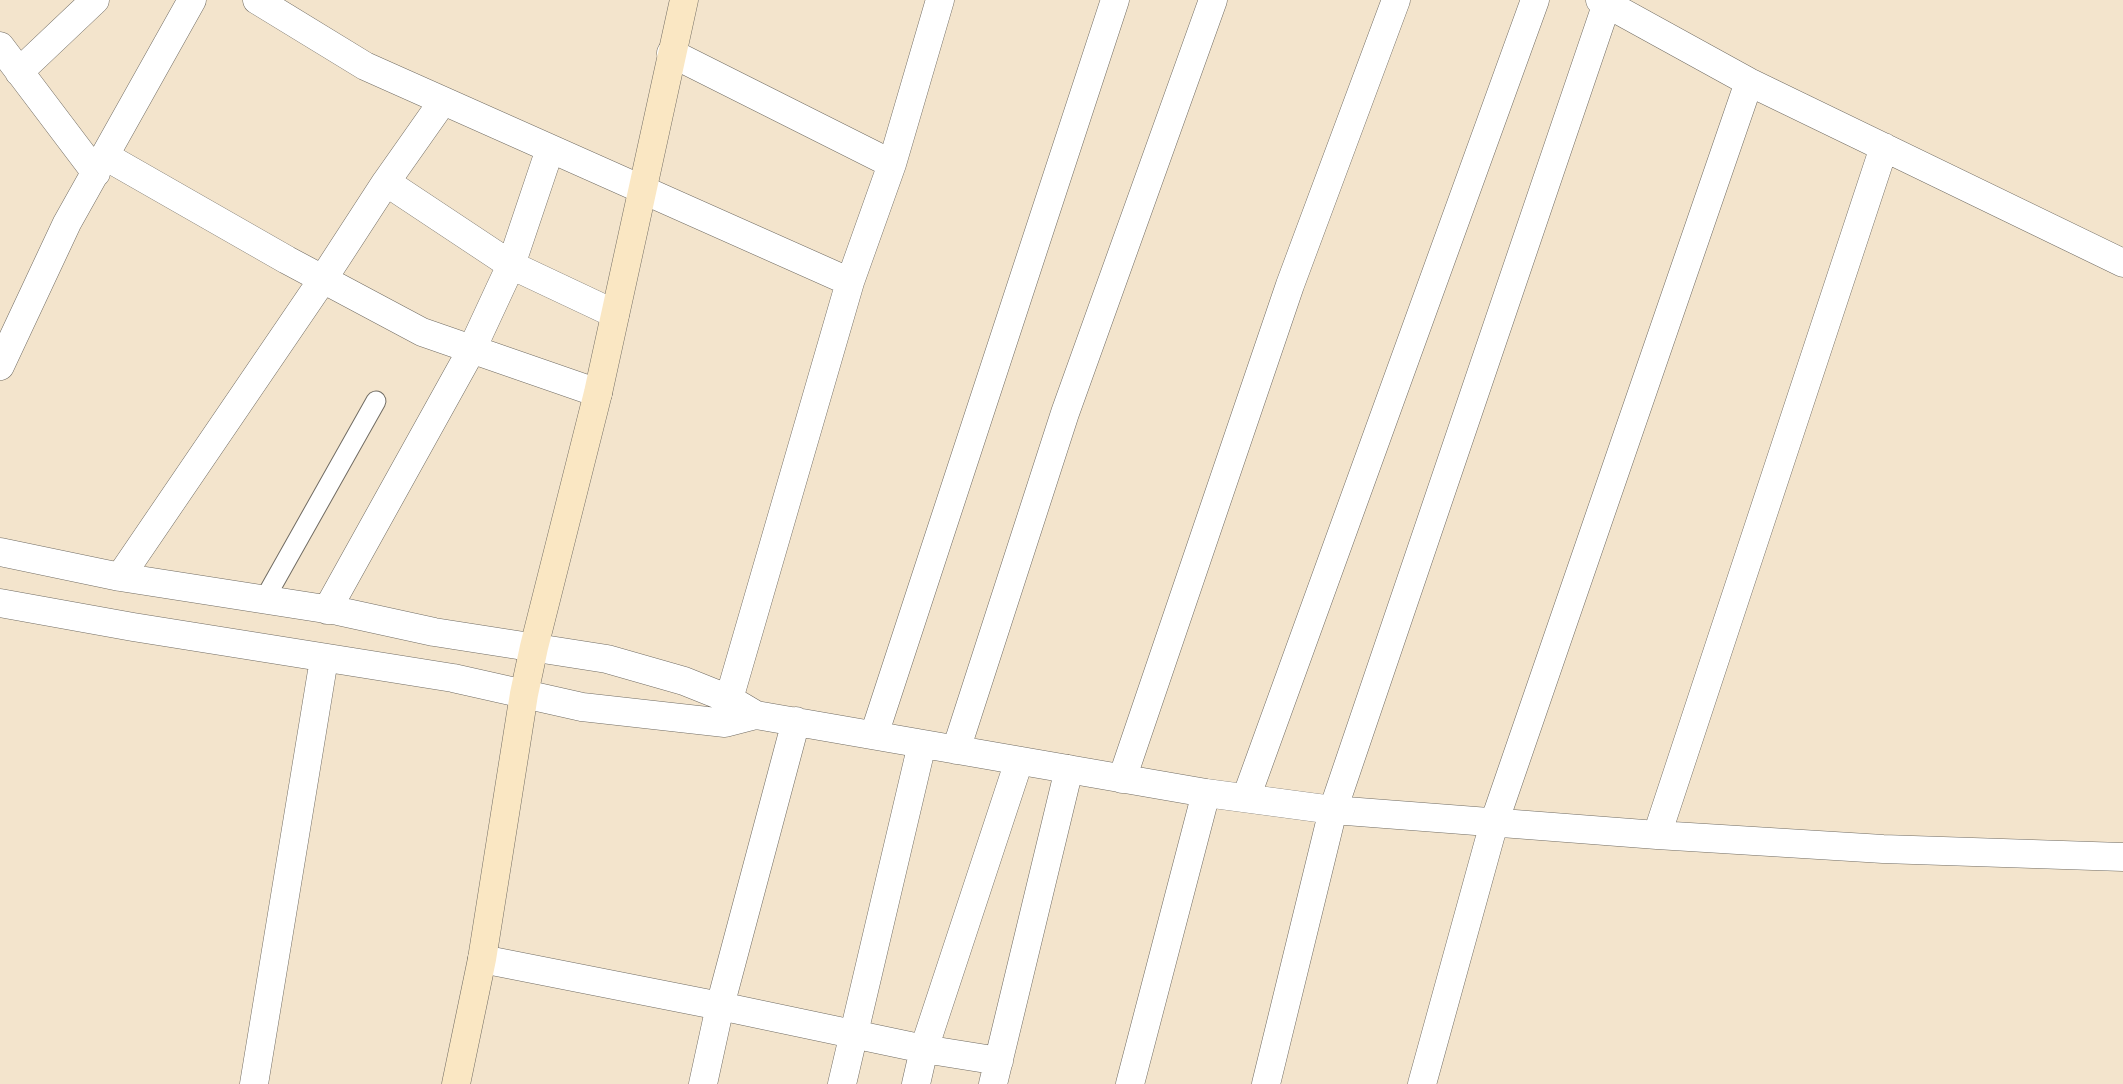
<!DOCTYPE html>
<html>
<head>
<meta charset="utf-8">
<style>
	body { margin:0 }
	canvas { display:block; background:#f3e4cc }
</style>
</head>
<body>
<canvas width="2123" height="1084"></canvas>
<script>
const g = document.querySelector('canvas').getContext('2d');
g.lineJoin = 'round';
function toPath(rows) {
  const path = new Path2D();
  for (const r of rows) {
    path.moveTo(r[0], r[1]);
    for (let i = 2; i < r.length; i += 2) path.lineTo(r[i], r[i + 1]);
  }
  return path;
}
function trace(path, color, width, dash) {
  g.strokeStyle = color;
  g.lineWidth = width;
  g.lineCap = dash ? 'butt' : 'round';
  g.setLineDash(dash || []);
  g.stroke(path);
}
const lane = toPath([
	[264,600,376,401]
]);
const street = toPath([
	[257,0,365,66,850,282],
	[1600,0,1749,82,2123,263],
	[0,46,96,173],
	[671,53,892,164],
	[19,72,95,0],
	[105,156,287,260,422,332,598,393],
	[386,182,511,265,615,314],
	[0,366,67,223,192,0],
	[0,552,120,577,338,611,434,632,607,659,684,681,729,699,756,715,1206,793,1333,810,1657,835,1883,849,2123,857],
	[120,577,323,279,386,182,443,101],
	[0,603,133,627,453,678,582,707,725,723,756,715],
	[327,610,472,349,511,265,550,149],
	[726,717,729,699,850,282,892,164,940,0],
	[874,735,1115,0],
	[956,750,1065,413,1213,0],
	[1122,779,1290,285,1396,0],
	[1246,798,1535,0],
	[1657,835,1884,147],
	[482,959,720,1006,924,1049,999,1061],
	[254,1084,324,659],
	[703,1084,720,1006,796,721],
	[842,1084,922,744],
	[916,1084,924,1049,1019,761],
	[993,1084,1069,769],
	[1130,1084,1206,793],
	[1266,1084,1333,810,1607,3],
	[1422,1084,1494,823,1749,82]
]);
const secondary = toPath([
	[456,1084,482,959,524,694,534,647,598,393,684,0]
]);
trace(lane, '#716c63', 21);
trace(street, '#716c63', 29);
trace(secondary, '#716c63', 29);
trace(lane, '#fff', 19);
trace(street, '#fff', 28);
trace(secondary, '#fae7c3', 28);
</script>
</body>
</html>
